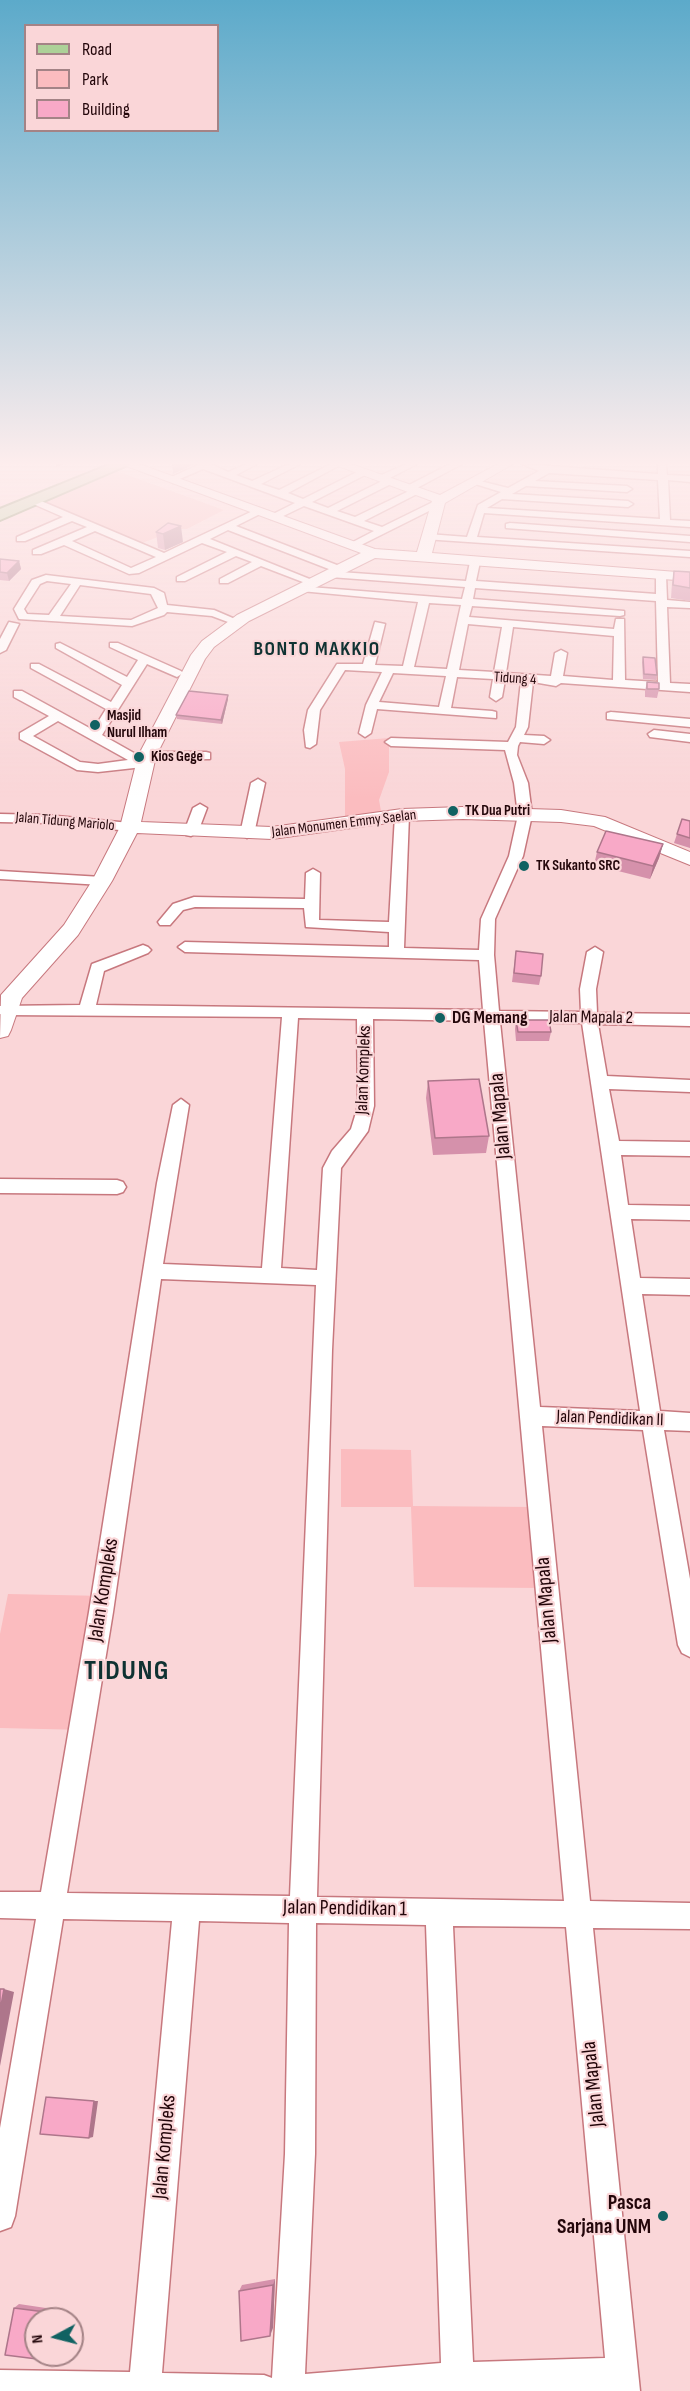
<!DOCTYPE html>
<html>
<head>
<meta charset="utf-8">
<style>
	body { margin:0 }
	#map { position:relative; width:690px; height:2391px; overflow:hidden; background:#fad6d8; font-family:"Sofia Sans Condensed",sans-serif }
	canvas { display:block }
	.legend { position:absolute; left:24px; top:24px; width:195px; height:108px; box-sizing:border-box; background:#fad6d8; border:2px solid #a48386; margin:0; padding:8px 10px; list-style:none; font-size:18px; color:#23060a }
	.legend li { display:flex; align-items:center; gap:12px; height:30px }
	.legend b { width:30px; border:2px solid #a48386 }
	.north { position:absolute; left:24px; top:2307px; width:60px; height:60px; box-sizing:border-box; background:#fad6d8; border:2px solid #a48386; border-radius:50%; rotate:263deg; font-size:16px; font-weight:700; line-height:24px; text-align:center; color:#23060a }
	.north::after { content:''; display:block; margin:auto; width:21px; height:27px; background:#116262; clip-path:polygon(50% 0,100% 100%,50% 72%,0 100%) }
</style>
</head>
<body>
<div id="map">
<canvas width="690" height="2391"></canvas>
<ul class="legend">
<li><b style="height:8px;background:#add198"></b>Road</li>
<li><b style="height:16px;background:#fbbcbf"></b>Park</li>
<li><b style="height:16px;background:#f8a9c7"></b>Building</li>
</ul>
<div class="north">N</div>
</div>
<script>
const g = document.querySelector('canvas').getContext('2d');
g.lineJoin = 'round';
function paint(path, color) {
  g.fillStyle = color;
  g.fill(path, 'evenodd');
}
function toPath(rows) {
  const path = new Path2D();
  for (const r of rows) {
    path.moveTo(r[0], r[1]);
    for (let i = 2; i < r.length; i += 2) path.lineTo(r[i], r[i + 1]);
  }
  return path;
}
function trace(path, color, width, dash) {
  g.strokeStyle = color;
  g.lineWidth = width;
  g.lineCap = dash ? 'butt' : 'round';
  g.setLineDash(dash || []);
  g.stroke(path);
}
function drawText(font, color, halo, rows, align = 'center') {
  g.font = font + ' "Sofia Sans Condensed",sans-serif';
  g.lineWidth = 4.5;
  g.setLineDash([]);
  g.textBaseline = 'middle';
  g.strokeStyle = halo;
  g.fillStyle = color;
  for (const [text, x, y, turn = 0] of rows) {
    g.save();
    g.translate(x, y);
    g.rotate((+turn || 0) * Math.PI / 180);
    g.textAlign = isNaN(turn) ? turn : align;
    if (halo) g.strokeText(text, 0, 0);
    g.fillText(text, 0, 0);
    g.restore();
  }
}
const green = toPath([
	[111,469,224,510,187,529,179,529,137,545,34,501],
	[389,738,389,772,379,800,381,811,345,818,345,769,339,742],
	[341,1449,411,1450,413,1506,534,1507,542,1588,414,1587,411,1507,341,1507],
	[8,1594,105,1596,86,1730,0,1728,0,1634]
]);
const street = toPath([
	[200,464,211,464,228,472,246,464,257,464,236,475,252,481,289,464,300,464,261,484,279,490,331,464,342,464,288,493,303,499,361,470,367,470,367,474,312,502,328,508,384,480,379,480,379,476,406,464,417,464,388,479,393,479,393,483,337,511,355,517,409,491,405,488,407,486,450,464,462,464,417,488,421,491,419,493,364,521,382,527,435,501,441,501,441,505,353,549,348,546,349,544,374,531,304,506,277,519,271,519,271,515,295,503,203,469,175,481,167,479,200,464],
	[522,464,658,474,658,464,666,464,667,475,690,476,690,482,668,480,670,520,690,521,690,527,484,513,477,537,690,551,690,557,424,539,423,537,428,534,467,537,478,505,501,492,472,483,472,479,508,488,539,471,522,464],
	[549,473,658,480,660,519,487,508,502,499,628,507,633,504,628,501,512,494,526,486,627,492,632,489,627,486,535,481,549,473],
	[34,498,164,553,259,508,264,511,262,513,236,526,342,567,343,569,340,572,466,581,470,562,475,559,480,562,476,581,656,594,656,575,661,572,666,575,667,600,690,602,690,608,667,607,670,683,690,684,690,692,561,683,556,686,533,682,528,727,524,735,544,736,550,740,544,744,520,742,518,746,517,755,528,783,532,815,523,856,495,919,494,955,499,1011,581,1012,580,989,587,952,595,947,603,952,596,989,597,1013,690,1014,690,1026,598,1024,607,1076,690,1080,690,1092,609,1089,619,1141,690,1142,690,1156,621,1155,628,1205,690,1206,690,1220,631,1219,640,1278,690,1279,690,1295,642,1294,660,1411,690,1413,690,1431,664,1430,690,1579,690,1657,682,1653,678,1645,643,1430,542,1426,590,1901,690,1903,690,1929,593,1928,640,2391,0,2391,0,2370,130,2372,172,1921,63,1919,15,2216,11,2227,0,2231,0,2128,36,1919,0,1918,0,1892,41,1892,89,1612,157,1183,173,1105,181,1099,189,1105,163,1264,262,1268,282,1017,5,1015,0,1014,0,1006,80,1005,92,964,143,945,148,947,151,950,148,953,104,971,96,1005,483,1010,479,960,185,952,178,947,185,942,389,947,389,932,306,927,304,908,195,907,183,910,170,925,160,925,158,922,173,904,194,897,305,899,306,873,313,869,320,873,319,920,389,922,395,815,402,811,409,815,404,948,479,950,481,919,509,856,518,815,514,783,505,750,391,746,385,742,391,738,508,742,516,727,521,681,505,680,502,697,496,701,490,697,493,679,457,677,451,708,492,711,496,712,496,718,377,709,371,733,365,737,359,733,366,705,382,672,345,670,320,710,316,744,310,748,306,747,304,730,308,710,337,664,363,664,375,622,385,624,375,665,403,666,418,602,301,591,297,590,297,586,462,599,465,587,330,577,325,574,334,571,228,530,210,539,317,582,308,584,261,566,228,583,220,583,220,579,252,562,236,556,185,581,177,581,177,577,227,552,202,543,139,573,129,574,64,545,41,554,33,554,33,550,87,527,72,521,25,541,17,541,17,537,63,517,31,503,31,499,34,498],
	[95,531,156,557,131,568,72,541,95,531],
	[475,588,656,601,658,682,625,680,624,619,616,619,614,629,469,617,472,606,620,616,624,615,624,611,473,599,475,588],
	[429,603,461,605,447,669,414,667,429,603],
	[468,624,502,627,494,672,459,670,468,624],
	[513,627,614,636,613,680,563,676,567,653,561,650,555,653,551,676,506,673,513,627],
	[393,673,446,676,439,707,379,702,393,673],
	[298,1018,357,1019,358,1106,351,1129,332,1151,323,1168,317,1270,281,1268,298,1018],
	[373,1019,484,1021,564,1901,317,1897,332,1350,341,1168,368,1131,374,1106,373,1019],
	[500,1022,582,1023,640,1411,540,1407,500,1022],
	[161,1279,316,1285,290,1896,67,1893,113,1612,161,1279],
	[199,1921,289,1923,285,2154,272,2378,264,2375,162,2373,199,1921],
	[316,1923,426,1925,441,2363,305,2374,315,2154,316,1923],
	[453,1926,566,1927,605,2358,473,2362,453,1926],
	[510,523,690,536,690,542,506,528,506,524,510,523],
	[46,575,154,588,164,593,167,605,214,610,242,622,236,625,212,616,167,612,164,615,132,626,19,619,14,609,32,580,46,575],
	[47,581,71,584,49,615,27,614,24,609,40,584,47,581],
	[80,585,151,594,158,608,131,620,60,616,80,585],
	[9,622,19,624,6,650,0,653,0,639,9,622],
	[60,643,127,677,138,660,110,647,110,643,118,643,181,671,183,673,177,677,147,664,102,735,141,757,147,752,206,752,210,753,210,759,146,760,149,763,143,767,98,772,77,770,20,739,20,733,49,716,14,697,14,691,22,691,93,730,106,709,31,668,31,664,39,664,111,702,122,685,56,648,56,644,60,643],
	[58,721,128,760,98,764,80,762,33,736,58,721],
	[611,712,690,719,690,727,607,719,607,713,611,712],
	[654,730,690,734,690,742,650,737,648,734,654,730],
	[258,779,265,783,254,834,247,838,240,834,251,783,258,779],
	[200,804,207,808,198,832,191,836,186,835,184,832,193,808,200,804],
	[0,814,46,815,130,823,137,827,130,831,46,823,0,822,0,814],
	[0,871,102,877,109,881,102,885,0,879,0,871],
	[0,1179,117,1180,123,1182,126,1187,123,1192,117,1194,0,1193,0,1179]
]);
const secondary = toPath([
	[121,464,139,464,375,549,417,552,432,501,333,464,351,464,440,495,498,464,513,464,445,503,432,553,690,573,690,581,375,558,249,621,214,647,205,659,156,756,141,822,272,827,402,809,463,807,561,810,605,817,690,852,690,865,594,826,561,822,463,819,402,821,272,839,137,833,112,881,78,935,22,998,11,1030,8,1036,0,1038,1,995,64,925,92,881,120,827,138,756,191,655,202,641,237,615,361,553,121,464]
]);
const primary = toPath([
	[111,464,130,464,0,520,0,509,111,464]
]);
const wall = toPath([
	[156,532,183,542,165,550,158,548],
	[0,559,19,561,21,569,9,581,0,580],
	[674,571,690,572,690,601,671,598,672,583],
	[643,657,657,675,656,680,643,679,642,662],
	[647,682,659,689,657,698,645,697,645,691],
	[228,699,222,724,177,719,176,715],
	[682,819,690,821,690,848,674,843],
	[663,844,659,858,650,879,594,865,597,852],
	[516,951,541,976,539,985,512,982],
	[516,1020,551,1032,549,1041,516,1041,515,1029],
	[428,1081,489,1136,486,1153,433,1155,426,1098],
	[275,2279,273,2328,239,2291,242,2285],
	[19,2304,66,2311,65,2319,36,2319,36,2355,58,2355,58,2357,53,2361,5,2355,14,2308]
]);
const shadedWall = toPath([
	[56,464,64,464,56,467],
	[172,464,195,464,173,474],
	[181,526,183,542,165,550,163,534],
	[19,561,21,569,9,581,7,573],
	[228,695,228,699,222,724,221,720],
	[663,844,659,858,650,879,653,866],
	[4,1989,14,1992,0,2066,0,2011],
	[94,2101,98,2101,93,2137,89,2138],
	[275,2279,273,2328,270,2336,273,2285],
	[66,2311,65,2319,61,2319,61,2314],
	[54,2355,58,2355,58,2357,53,2361]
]);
const building = toPath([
	[168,523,181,526,163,534,156,532,168,523],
	[0,559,19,561,7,573,0,572,0,559],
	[674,571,690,572,690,588,673,585,674,571],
	[643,657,655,658,657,675,644,674,643,657],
	[647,682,659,683,659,689,647,689,647,682],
	[189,691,228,695,221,720,176,715,189,691],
	[682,819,690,821,690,838,677,834,682,819],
	[606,831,663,844,653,866,597,852,606,831],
	[516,951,543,954,541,976,514,973,516,951],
	[516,1020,549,1020,551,1032,518,1032,516,1020],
	[479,1079,489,1136,435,1138,428,1081,479,1079],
	[0,1989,4,1989,0,2011,0,1989],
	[46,2097,94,2101,89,2138,40,2134,46,2097],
	[273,2285,270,2336,241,2341,239,2291,273,2285],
	[14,2308,61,2314,61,2319,36,2319,36,2355,54,2355,53,2361,5,2355,14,2308]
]);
const markers = [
	[95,725,6,"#116262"],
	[139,757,6,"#116262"],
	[453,811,6,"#116262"],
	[524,866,6,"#116262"],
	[440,1018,6,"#116262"],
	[663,2216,6,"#116262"]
];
const farStreetnames = [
	["Tidung 4",515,679,4],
	["Jalan Tidung Mariolo",65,822,5],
	["Jalan Monumen Emmy Saelan",344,824,-7]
];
const farPoinames = [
	["Masjid",107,716],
	["Nurul Ilham",107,733],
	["Kios Gege",151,757],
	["TK Dua Putri",465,811],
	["TK Sukanto SRC",536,866]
];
const poiNames = [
	["DG Memang",452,1018]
];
const streetNames = [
	["Jalan Mapala 2",591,1018,1],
	["Jalan Kompleks",364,1070,-88],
	["Jalan Pendidikan II",610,1419,2]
];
const farDistrictnames = [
	["BONTO MAKKIO",317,650]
];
const nearStreetnames = [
	["Jalan Mapala",501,1116,-95],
	["Jalan Kompleks",104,1590,-81],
	["Jalan Mapala",547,1600,-95],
	["Jalan Pendidikan 1",345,1909,1],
	["Jalan Mapala",594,2084,-96],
	["Jalan Kompleks",165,2147,-85]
];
const nearPoinames = [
	["Pasca",651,2204],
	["Sarjana UNM",651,2228]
];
const nearDistrictnames = [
	["TIDUNG",127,1672]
];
paint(green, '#fbbcbf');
trace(street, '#c7787e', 3);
trace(secondary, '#c7787e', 2);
trace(primary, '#5a763a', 4);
paint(street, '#fff');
paint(secondary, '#fff');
paint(primary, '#add198');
paint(wall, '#d591ab');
paint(shadedWall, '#ae768b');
paint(building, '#f8a9c7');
trace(building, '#ae768b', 1.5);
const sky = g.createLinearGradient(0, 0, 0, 799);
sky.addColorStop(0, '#5caaca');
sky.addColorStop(0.58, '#fdeded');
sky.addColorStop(1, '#fdeded00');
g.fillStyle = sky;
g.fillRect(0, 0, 690, 799);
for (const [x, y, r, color] of markers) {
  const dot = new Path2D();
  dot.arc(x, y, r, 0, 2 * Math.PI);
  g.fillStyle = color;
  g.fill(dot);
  trace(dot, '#fad6d8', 2);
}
drawText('15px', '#23060a', '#fad6d8', farStreetnames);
drawText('bold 15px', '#23060a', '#fad6d8', farPoinames, 'left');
drawText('bold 18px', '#23060a', '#fad6d8', poiNames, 'left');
drawText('18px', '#23060a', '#fad6d8', streetNames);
g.letterSpacing = '1.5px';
drawText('bold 20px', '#0f3232', '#fad6d8', farDistrictnames);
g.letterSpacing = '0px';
drawText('21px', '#23060a', '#fad6d8', nearStreetnames);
drawText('bold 21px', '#23060a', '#fad6d8', nearPoinames, 'right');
g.letterSpacing = '1.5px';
drawText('bold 28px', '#0f3232', '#fad6d8', nearDistrictnames);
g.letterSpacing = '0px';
</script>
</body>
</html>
